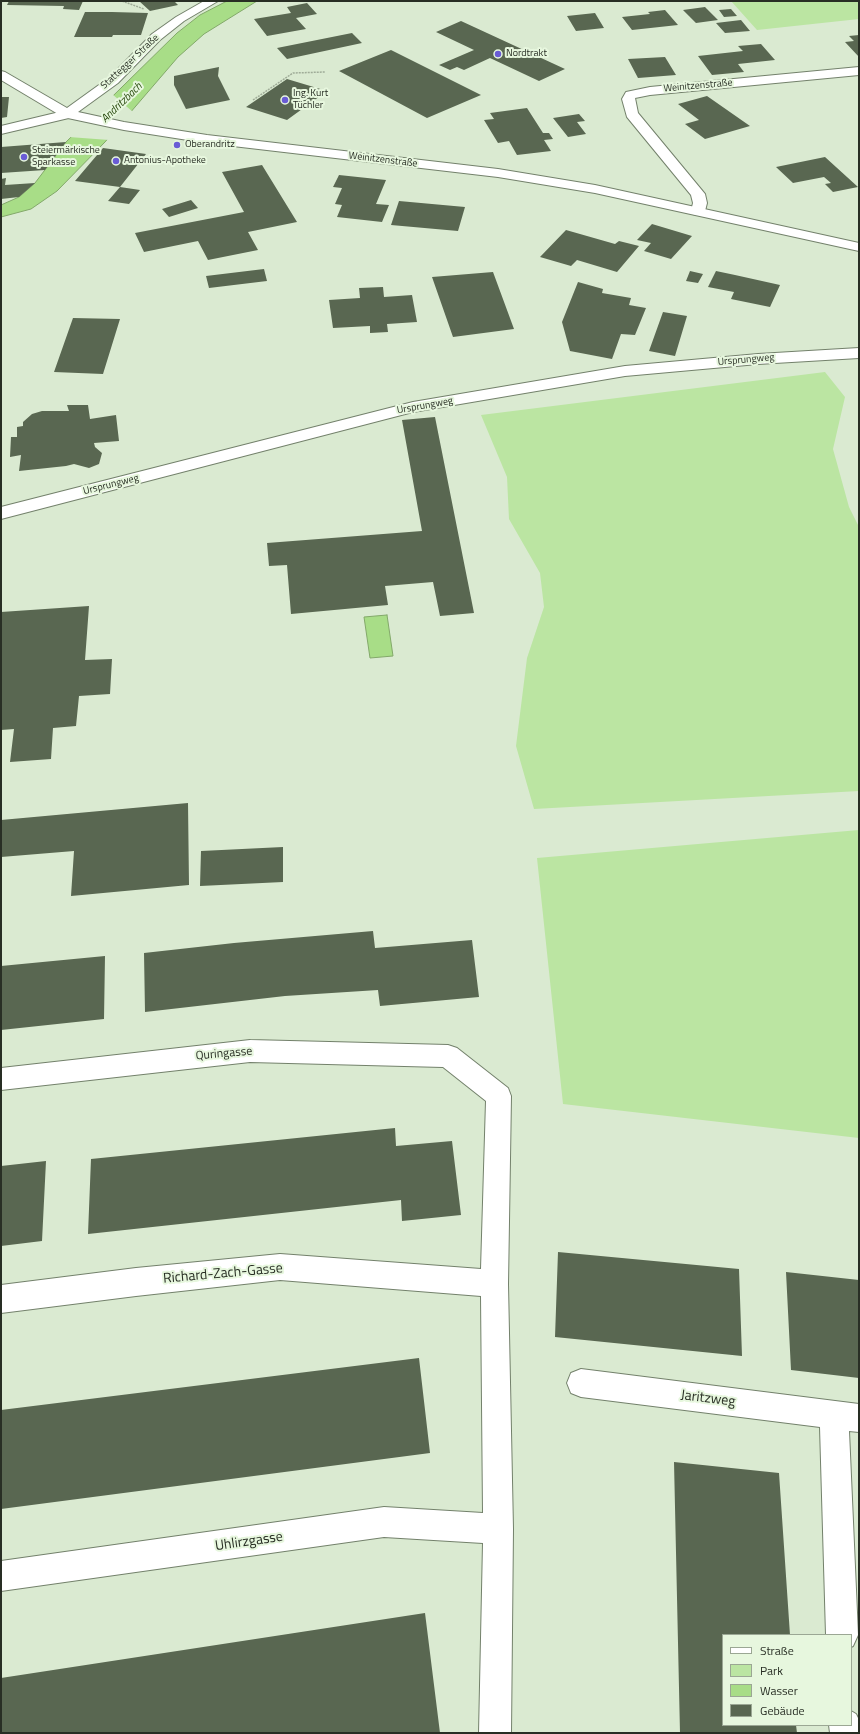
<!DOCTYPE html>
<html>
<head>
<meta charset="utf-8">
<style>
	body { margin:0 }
	#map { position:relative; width:860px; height:1734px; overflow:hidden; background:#daead1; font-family:"Titillium Web",sans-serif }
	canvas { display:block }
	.frame { position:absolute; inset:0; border:2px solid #282e24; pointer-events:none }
	.legend { position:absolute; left:722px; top:1634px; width:130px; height:92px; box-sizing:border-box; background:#e7f7de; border:1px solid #9ba794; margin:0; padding:5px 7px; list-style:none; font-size:12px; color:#282e24 }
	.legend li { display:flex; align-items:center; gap:8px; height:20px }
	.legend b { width:20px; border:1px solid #9ba794 }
</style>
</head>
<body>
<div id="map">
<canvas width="860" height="1734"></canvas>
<div class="frame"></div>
<ul class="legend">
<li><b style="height:5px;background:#fff"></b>Straße</li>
<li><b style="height:11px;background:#bbe5a2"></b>Park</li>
<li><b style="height:11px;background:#a8dd87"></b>Wasser</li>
<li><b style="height:11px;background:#596751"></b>Gebäude</li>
</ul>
</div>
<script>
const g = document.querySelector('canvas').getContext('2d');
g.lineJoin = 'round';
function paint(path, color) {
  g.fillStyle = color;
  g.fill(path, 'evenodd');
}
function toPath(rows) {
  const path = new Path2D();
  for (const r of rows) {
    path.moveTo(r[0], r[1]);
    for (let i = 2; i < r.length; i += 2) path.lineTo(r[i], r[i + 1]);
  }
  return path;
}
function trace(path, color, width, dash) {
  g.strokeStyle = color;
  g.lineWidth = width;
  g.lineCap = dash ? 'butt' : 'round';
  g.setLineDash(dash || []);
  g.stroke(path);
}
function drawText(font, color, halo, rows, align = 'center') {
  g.font = font + ' "Titillium Web",sans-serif';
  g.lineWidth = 4;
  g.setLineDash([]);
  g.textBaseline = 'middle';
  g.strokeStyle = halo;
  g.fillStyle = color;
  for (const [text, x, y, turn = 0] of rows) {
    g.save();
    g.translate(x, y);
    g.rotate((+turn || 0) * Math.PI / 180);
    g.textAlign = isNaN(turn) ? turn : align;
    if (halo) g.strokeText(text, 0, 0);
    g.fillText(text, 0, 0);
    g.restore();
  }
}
const green = toPath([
	[731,1,859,1,859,19,757,30],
	[825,372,845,397,833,449,849,507,859,527,859,791,534,809,516,746,527,658,544,607,540,573,509,519,507,477,481,415],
	[859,830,859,1138,563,1104,537,858]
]);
const water = toPath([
	[227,1,257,1,204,34,178,57,105,142,57,191,31,209,1,217,1,205,19,197,35,183,66,142,177,33,200,15,227,1],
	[387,615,393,656,370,658,364,617,387,615]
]);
const pier = toPath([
	[112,94,133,112,109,140,69,137]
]);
const building = toPath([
	[9,1,83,1,79,10,63,9,64,6,7,5],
	[139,1,174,1,178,5,150,11],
	[307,3,317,14,296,18,306,29,267,36,254,19,291,13,287,7],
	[705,7,718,20,696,23,683,10],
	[731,9,737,16,724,17,719,10],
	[665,10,678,25,632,30,622,17,650,14,648,12],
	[85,12,112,12,148,13,141,35,113,35,112,37,74,37],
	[595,13,604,28,576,31,567,16],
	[741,20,750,31,725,33,716,23],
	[461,21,565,69,539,81,490,58,464,70,457,67,450,70,439,65,474,50,436,32],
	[352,33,362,43,287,59,277,48],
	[859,35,859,57,845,42,854,41,849,36],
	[761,44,775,60,738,64,744,72,712,75,698,56,743,51,738,46],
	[391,50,481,95,427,118,339,71],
	[665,57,676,75,638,78,628,59],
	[219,67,218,76,230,100,186,109,174,85,174,76],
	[287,79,327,91,287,120,246,107],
	[707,96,750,126,705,139,685,124,699,120,678,104],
	[1,97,9,97,7,117,1,118],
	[527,108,543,133,549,133,553,139,544,140,551,151,517,155,509,141,498,143,484,120,494,119,490,113],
	[579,114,585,121,577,122,586,134,568,137,553,118],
	[66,142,45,170,1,173,1,147],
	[103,148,146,154,120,187,75,181],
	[825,157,858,187,833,192,825,184,831,183,824,177,793,183,776,167],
	[262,165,297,222,248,232,258,250,208,260,198,241,144,252,135,233,244,212,222,172],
	[339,175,386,180,376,204,389,205,382,222,337,217,342,205,335,204,342,188,333,187],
	[6,178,5,185,35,183,19,197,1,199,1,179],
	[120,187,140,190,129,204,108,201],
	[191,200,198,208,169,217,162,209],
	[399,201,465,207,458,231,391,225],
	[652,224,692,236,671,259,644,251,651,243,637,240],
	[566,230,615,244,619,241,639,246,617,272,577,260,571,266,540,257],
	[264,269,267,281,209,288,206,276],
	[690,271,703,274,698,283,686,281],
	[716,271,735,275,780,285,770,307,731,299,734,292,708,287],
	[493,272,514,329,453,337,432,277],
	[578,282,603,289,602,293,631,298,629,305,646,308,635,335,621,334,612,359,570,351,562,322],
	[383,287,384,297,412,295,417,322,387,324,388,332,370,333,370,326,333,328,329,300,360,298,359,288],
	[663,312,687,316,675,356,649,351],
	[73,318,120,319,103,374,54,372],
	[67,405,88,405,90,419,116,415,119,441,94,443,95,447,102,453,99,464,89,468,74,464,66,466,19,471,21,455,10,457,11,437,17,437,17,427,23,426,23,422,32,414,42,411,69,411],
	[435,417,474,613,440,616,433,582,385,586,388,605,291,614,287,565,269,566,267,543,422,531,402,420],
	[89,606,85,660,112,659,110,694,79,696,76,726,53,728,51,759,10,762,14,729,1,730,1,612],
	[188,803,189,885,71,896,74,851,1,857,1,820],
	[283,847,283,882,200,886,201,851],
	[373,931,375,948,472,940,479,997,380,1006,378,990,285,996,145,1012,144,953,234,943],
	[105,956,104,1019,1,1030,1,966],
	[395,1128,396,1146,452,1141,461,1215,402,1221,401,1200,88,1234,91,1159],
	[46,1161,42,1241,1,1246,1,1166],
	[558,1252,739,1269,742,1356,555,1337],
	[786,1272,859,1280,859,1378,791,1370],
	[419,1358,430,1453,1,1509,1,1410],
	[674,1462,779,1473,790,1635,723,1635,723,1725,796,1725,797,1733,680,1733],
	[425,1613,440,1733,1,1733,1,1678]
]);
const path = toPath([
	[122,1,144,9],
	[253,100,293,73,325,72]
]);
const minor = toPath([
	[859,67,859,75,650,95,635,98,638,113,705,194,707,203,705,211,703,214,698,215,693,214,691,211,693,203,691,195,627,117,622,99,626,92,650,87,859,67],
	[68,110,73,111,74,114,73,117,1,134,1,126,68,110],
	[859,348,859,358,758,364,625,376,413,412,1,519,1,507,413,402,625,366,758,354,859,348],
	[250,1040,448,1045,457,1048,508,1088,511,1096,508,1284,513,1529,511,1733,479,1733,483,1543,384,1537,1,1591,1,1561,384,1507,483,1513,481,1296,280,1280,136,1296,1,1313,1,1285,136,1268,280,1254,481,1269,486,1101,443,1067,250,1062,1,1090,1,1068,250,1040],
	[581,1369,859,1404,859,1432,849,1431,858,1635,853,1646,851,1647,851,1635,826,1635,820,1427,581,1397,571,1393,567,1383,571,1373,581,1369],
	[851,1711,856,1714,859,1720,859,1733,830,1733,829,1725,851,1725,851,1711]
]);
const major = toPath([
	[204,1,218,1,184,21,160,40,118,83,78,112,124,122,207,135,498,169,595,185,859,243,859,251,595,193,498,177,207,143,124,130,63,117,1,80,1,71,5,72,67,108,110,77,152,34,176,17,204,1]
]);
const markers = [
	[498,54,4,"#6a5cd5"],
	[285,100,4,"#6a5cd5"],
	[177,145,4,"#6a5cd5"],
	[24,157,4,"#6a5cd5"],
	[116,161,4,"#6a5cd5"]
];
const farPoinames = [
	["Nordtrakt",506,54],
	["Ing. Kurt",293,94],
	["Tüchler",293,106],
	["Oberandritz",185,145],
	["Steiermärkische",32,151],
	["Sparkasse",32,163],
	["Antonius-Apotheke",124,161]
];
const farStreetnames = [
	["Stattegger Straße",130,62,-43],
	["Weinitzenstraße",698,86,-5],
	["Weinitzenstraße",383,160,7],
	["Ursprungweg",746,360,-5],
	["Ursprungweg",425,406,-10],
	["Ursprungweg",111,485,-14]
];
const farWaternames = [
	["Andritzbach",122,103,-44]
];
const streetNames = [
	["Quringasse",224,1054,-5]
];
const nearStreetnames = [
	["Richard-Zach-Gasse",223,1274,-5],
	["Jaritzweg",708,1399,7],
	["Uhlirzgasse",249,1542,-8]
];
paint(green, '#bbe5a2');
paint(water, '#a8dd87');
trace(water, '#82a869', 1);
paint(pier, '#daead1');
paint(building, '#596751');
trace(minor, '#73816b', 2);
trace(major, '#73816b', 2);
trace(path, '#9fac98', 1.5, [2, 1]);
paint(minor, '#fff');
paint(major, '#fff');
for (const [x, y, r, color] of markers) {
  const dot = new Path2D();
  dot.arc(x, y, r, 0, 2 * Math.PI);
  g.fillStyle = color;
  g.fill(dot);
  trace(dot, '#e7f7de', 1.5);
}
drawText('10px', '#282e24', '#e7f7de', farPoinames, 'left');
drawText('10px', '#282e24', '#e7f7de', farStreetnames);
drawText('italic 11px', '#28490d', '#e7f7de', farWaternames);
drawText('12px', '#282e24', '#e7f7de', streetNames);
drawText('14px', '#282e24', '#e7f7de', nearStreetnames);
</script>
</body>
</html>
